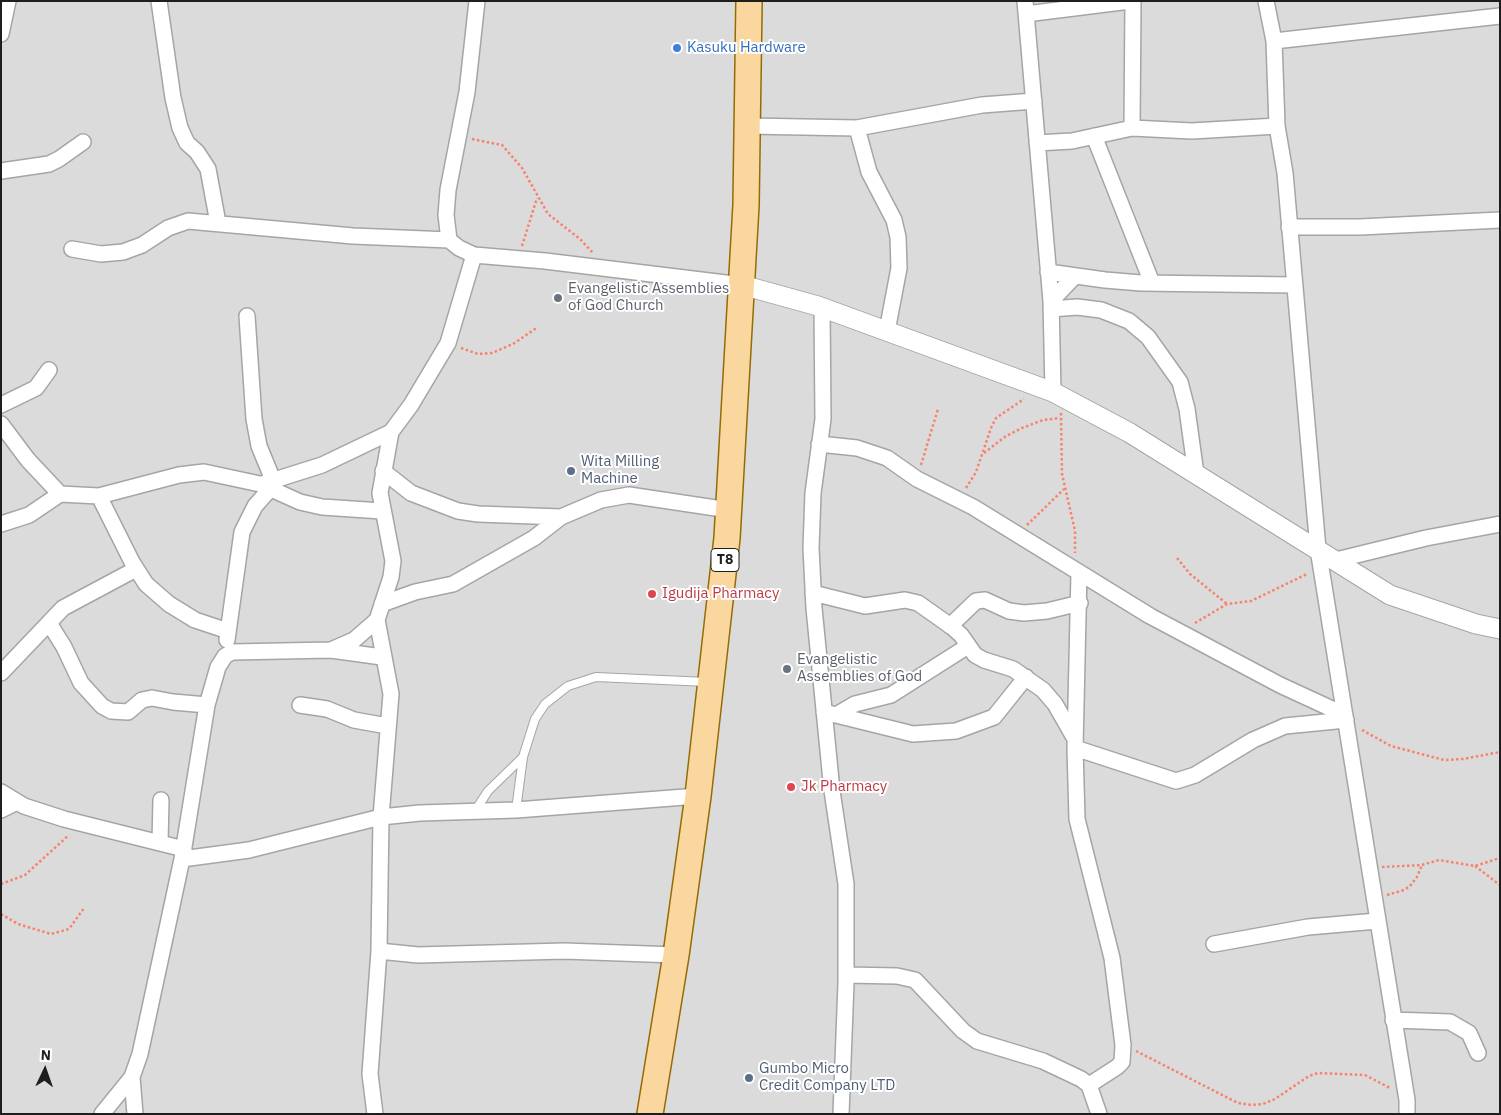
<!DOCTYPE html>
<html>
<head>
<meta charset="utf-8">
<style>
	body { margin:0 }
	#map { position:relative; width:1501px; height:1115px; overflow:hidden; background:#efece4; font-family:"IBM Plex Sans",sans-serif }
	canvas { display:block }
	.frame { position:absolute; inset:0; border:2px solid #1e1e1e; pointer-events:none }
	.north { position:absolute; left:20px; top:1045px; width:50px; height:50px; -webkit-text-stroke:4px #fff; paint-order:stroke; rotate:3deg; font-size:14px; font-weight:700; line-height:20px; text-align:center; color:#1e1e1e }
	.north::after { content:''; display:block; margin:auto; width:18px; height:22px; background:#1e1e1e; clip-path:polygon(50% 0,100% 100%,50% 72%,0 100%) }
</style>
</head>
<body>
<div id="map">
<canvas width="1501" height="1115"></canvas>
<div class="frame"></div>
<div class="north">N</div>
</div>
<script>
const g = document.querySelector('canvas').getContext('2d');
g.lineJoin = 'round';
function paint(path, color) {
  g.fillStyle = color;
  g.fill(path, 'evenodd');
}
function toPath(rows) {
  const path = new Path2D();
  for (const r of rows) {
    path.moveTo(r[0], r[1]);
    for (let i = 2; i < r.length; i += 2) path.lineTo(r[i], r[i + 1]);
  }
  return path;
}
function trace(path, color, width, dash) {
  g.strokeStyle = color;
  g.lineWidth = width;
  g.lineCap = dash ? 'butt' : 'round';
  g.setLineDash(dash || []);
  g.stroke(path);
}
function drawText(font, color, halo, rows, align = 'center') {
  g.font = font + ' "IBM Plex Sans",sans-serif';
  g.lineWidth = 4;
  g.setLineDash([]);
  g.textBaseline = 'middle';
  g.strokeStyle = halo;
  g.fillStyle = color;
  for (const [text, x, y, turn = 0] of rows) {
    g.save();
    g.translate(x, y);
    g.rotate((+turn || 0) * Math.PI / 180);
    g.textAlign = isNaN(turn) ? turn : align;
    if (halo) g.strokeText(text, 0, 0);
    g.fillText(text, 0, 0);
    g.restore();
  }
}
const residential = toPath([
	[1,1,1500,1,1500,1114,1,1114]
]);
const path = toPath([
	[472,139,502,145,522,168,548,214,580,239,593,253],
	[522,246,537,198],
	[461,348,478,354,492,353,513,344,538,327],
	[1061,413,1062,474,1075,531,1075,553],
	[984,453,1006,436,1022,428,1043,420,1060,418],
	[921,465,938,409],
	[966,488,976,472,991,428,996,418,1024,399],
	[1027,525,1064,489],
	[1177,558,1190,574,1227,604],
	[1195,623,1227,604,1251,601,1307,574],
	[1362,730,1391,746,1444,760,1463,759,1500,752],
	[1475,866,1500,885],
	[1382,867,1422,865,1439,860,1475,866,1500,858],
	[1,884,25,875,69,835],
	[1387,895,1404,890,1410,886,1417,877,1422,865],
	[1,914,18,924,51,934,69,929,84,908],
	[1136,1051,1238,1103,1251,1105,1263,1104,1275,1099,1309,1076,1318,1073,1365,1075,1390,1088]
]);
const service = toPath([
	[516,810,523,757,535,719,545,704,568,686,596,677,707,682],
	[475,811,488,791,523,757]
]);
const minor = toPath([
	[159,1,173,98,180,128,187,143,197,152,208,169,218,223],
	[477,1,467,92,448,190,446,215,449,240,459,248,474,255,545,261,742,285],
	[1025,1,1051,301,1053,392],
	[1266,1,1274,41,1277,126,1285,173,1318,549,1407,1100,1407,1114],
	[1026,14,1130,1],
	[1,34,8,1],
	[1274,41,1500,16],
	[748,126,857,128,982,105,1034,101],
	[857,128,869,172,894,220,898,237,899,268,887,331],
	[1132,128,1133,1],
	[1094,136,1152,283],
	[1037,143,1072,141,1132,128,1192,131,1277,126],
	[1,171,49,164,59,159,83,142],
	[1289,227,1360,227,1500,220],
	[72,249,101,254,123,252,142,245,168,228,188,221,353,236,449,240],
	[1048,272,1105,280,1141,283,1294,285],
	[1051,301,1074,277],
	[822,308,823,419,813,493,811,548,814,608,832,791,846,884,846,983,841,1114],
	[1051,309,1077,307,1101,310,1129,321,1148,337,1180,382,1187,409,1196,474],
	[247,316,254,419,259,446,273,480],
	[1,405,36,388,49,370],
	[1,424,28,460,60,494,99,496,179,475,204,472,260,484,300,502,322,507,382,511],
	[819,444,857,448,887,458,917,479,973,507,1150,616,1280,685,1345,715],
	[383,471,411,493,458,511,478,514,561,517],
	[265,483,322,465,391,432],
	[99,496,132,562,146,584,169,604,195,620,228,631],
	[1,524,29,515,60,494],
	[1336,560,1426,538,1500,524],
	[1079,572,1075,748,1077,819,1112,958,1123,1045,1122,1062,1117,1067,1089,1085],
	[813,593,865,606,905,600,918,603,952,627,961,635,975,655,984,660,1013,669,1043,690,1055,704,1075,739],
	[382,604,415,592,453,584,534,538,561,517,601,500,629,495,729,510],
	[49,623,64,647,81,683,102,706,111,711,128,712,142,700,152,698,173,702,207,705],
	[950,626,976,601,985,600,1009,611,1024,613,1047,611,1080,603],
	[227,640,242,532,255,506,270,489],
	[331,650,382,657],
	[1,673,63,608,136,569],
	[300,705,327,709,354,720,387,726],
	[824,712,913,734,956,731,994,717,1026,677],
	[836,715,855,704,891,695,968,646],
	[1075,748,1176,781,1195,775,1253,740,1285,726,1346,720],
	[1,792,24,806,64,819,184,849],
	[1,810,17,802],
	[160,843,161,800],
	[182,859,249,850,381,817,420,813,516,810,698,796],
	[1214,944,1308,927,1377,921],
	[379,951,418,955,564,951,676,955],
	[846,975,897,976,915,980,963,1031,977,1041,1043,1061,1081,1079,1089,1085,1099,1114],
	[1393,1020,1450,1022,1469,1033,1478,1053],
	[132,1077,135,1114],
	[102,1114,132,1077,140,1054,182,859,207,705,218,667,225,656,232,652,331,650,354,640,377,620,391,577,393,561,380,493,391,432,411,405,448,343,474,255],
	[375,1114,370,1074,379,951,381,817,391,694,377,620]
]);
const tertiary = toPath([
	[742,285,818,306,1053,392,1130,433,1390,595,1476,624,1500,629]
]);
const primary = toPath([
	[650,1114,676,955,698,796,727,538,746,205,749,1]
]);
const markers = [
	[677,48,5,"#3f7fe0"],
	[558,298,5,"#6b7280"],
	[571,471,5,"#5c6f8a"],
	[652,594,5,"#e0444e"],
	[787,669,5,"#6b7280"],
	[791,787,5,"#e0444e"],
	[749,1078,5,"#5c6f8a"]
];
const shields = [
	[725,560,28]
];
const shieldNames = [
	["T8",725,560]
];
const shopNames = [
	["Kasuku Hardware",687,48]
];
const worshipNames = [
	["Evangelistic Assemblies",568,289],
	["of God Church",568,306],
	["Evangelistic",797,660],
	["Assemblies of God",797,677]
];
const serviceNames = [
	["Wita Milling",581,462],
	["Machine",581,479],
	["Gumbo Micro",759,1069],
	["Credit Company LTD",759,1086]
];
const healthNames = [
	["Igudija Pharmacy",662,594],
	["Jk Pharmacy",801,787]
];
paint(residential, '#dcdbdb');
trace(service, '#a5a5a5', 10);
trace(minor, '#a5a5a5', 18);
trace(tertiary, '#a5a5a5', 21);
trace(primary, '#956c03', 28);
trace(path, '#f7826d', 2.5, [2.5, 2.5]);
trace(service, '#fff', 8);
trace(minor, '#fff', 15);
trace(tertiary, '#fff', 19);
trace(primary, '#fad79e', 25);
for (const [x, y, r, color] of markers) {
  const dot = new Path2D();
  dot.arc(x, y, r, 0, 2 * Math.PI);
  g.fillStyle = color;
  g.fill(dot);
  trace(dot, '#fff', 2);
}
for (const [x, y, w] of shields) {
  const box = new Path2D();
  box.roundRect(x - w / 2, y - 11.5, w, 23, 4);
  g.fillStyle = '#fff';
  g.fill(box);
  trace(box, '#1e1e1e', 1);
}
drawText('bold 14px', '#1e1e1e', null, shieldNames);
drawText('15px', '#366cbe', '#fff', shopNames, 'left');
drawText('15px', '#5b616d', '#fff', worshipNames, 'left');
drawText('15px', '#4e5e75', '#fff', serviceNames, 'left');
drawText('15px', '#be3a42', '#fff', healthNames, 'left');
</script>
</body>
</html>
